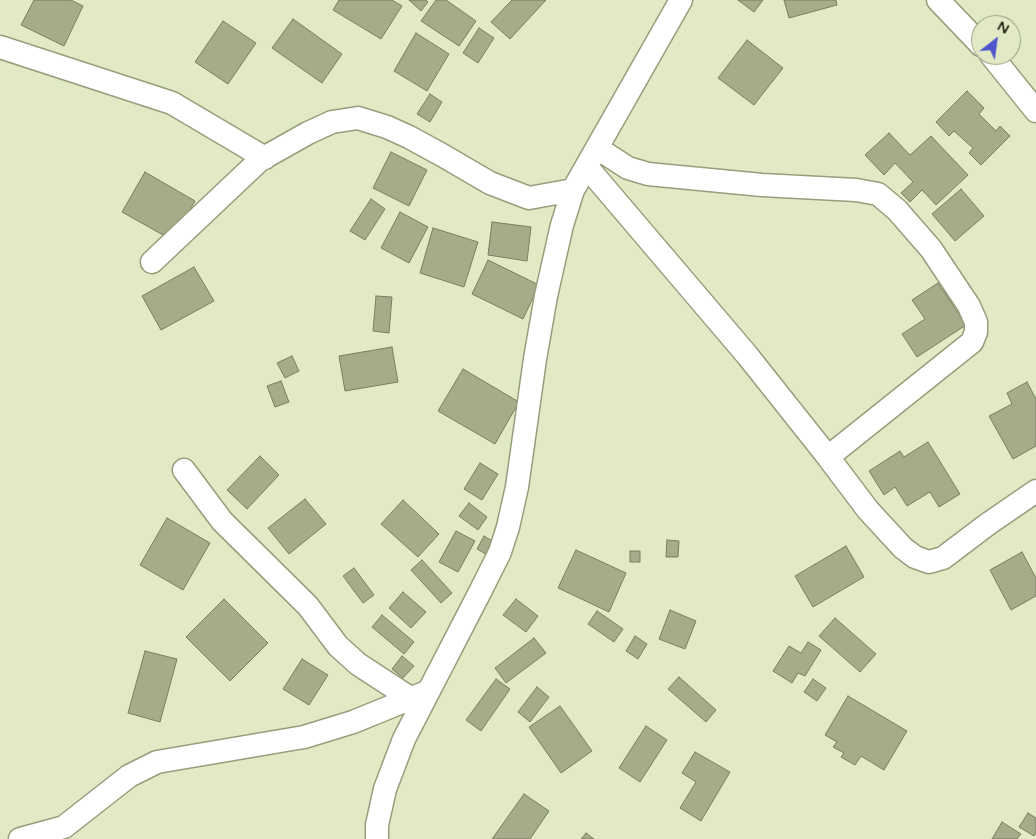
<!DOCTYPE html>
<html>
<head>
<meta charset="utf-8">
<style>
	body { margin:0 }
	#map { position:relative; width:1036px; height:839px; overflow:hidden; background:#e1eac5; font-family:"Varela Round",sans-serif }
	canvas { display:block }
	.north { position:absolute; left:971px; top:15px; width:50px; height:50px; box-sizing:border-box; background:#e1eac5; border:1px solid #93997d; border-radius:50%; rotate:30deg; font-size:14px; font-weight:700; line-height:20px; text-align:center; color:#1d2012 }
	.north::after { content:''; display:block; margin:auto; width:18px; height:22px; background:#4d56cc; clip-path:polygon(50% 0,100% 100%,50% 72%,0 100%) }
</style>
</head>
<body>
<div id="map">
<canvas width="1036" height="839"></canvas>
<div class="north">N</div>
</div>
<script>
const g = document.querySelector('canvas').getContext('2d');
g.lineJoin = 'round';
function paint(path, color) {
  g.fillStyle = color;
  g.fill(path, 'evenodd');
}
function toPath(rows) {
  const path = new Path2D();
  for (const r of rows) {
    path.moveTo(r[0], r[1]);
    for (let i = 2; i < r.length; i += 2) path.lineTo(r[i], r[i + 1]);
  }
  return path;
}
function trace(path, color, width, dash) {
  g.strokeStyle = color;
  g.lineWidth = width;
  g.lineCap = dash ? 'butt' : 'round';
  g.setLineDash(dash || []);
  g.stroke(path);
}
const building = toPath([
	[34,0,71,0,83,6,64,46,21,25,34,0],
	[339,0,392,0,402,6,381,39,333,10,339,0],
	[409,0,426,0,428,2,421,11,409,0],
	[436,0,446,0,476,21,459,46,421,21,436,0],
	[512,0,546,0,510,39,491,22,512,0],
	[738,0,763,0,754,12,738,0],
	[784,0,836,0,837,5,789,18,784,0],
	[293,19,342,54,322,83,272,48,293,19],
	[223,21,256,43,228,84,195,62,223,21],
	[479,28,494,38,478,63,463,53,479,28],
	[416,33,449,54,427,91,394,71,416,33],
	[747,40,783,68,754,105,718,78,747,40],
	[967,91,984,108,979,114,996,131,1000,126,1010,136,981,165,969,153,973,148,954,131,949,136,936,122,967,91],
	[430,94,442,102,430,122,417,114,430,94],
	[889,133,910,155,931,136,968,175,936,205,922,190,910,202,901,193,913,182,895,163,884,175,865,155,889,133],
	[391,152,427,170,409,206,373,188,391,152],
	[145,172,195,201,172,240,122,212,145,172],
	[961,189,984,216,955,241,932,214,961,189],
	[371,199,385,209,365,240,350,231,371,199],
	[400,212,428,227,409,263,381,248,400,212],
	[492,222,531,227,527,261,488,255,492,222],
	[433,228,478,242,464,287,420,273,433,228],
	[488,260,539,285,523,319,472,294,488,260],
	[194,267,214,301,161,330,142,296,194,267],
	[938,283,966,325,917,357,902,334,925,319,912,300,938,283],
	[376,296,392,297,389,333,373,331,376,296],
	[392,347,398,382,345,391,339,356,392,347],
	[292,356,299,371,285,378,277,363,292,356],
	[463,369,519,402,495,444,438,411,463,369],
	[281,381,289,402,275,407,267,386,281,381],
	[1027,382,1036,399,1036,446,1013,459,989,416,1012,404,1007,393,1027,382],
	[928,442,960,494,939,507,930,492,907,506,895,487,884,495,869,471,900,451,904,457,928,442],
	[260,456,279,475,247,509,227,490,260,456],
	[480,463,498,474,482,500,464,489,480,463],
	[305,499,326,524,289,554,268,528,305,499],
	[403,500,439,534,418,557,381,524,403,500],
	[469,503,487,517,478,530,459,516,469,503],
	[167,518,210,543,183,590,140,565,167,518],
	[456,531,475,541,458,572,439,562,456,531],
	[484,536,496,543,489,556,477,549,484,536],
	[667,540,679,541,678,557,666,557,667,540],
	[846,546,864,577,813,607,795,576,846,546],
	[576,550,626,573,609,612,558,588,576,550],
	[630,551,640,551,640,562,630,562,630,551],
	[1022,552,1036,578,1036,596,1011,610,990,570,1022,552],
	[422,560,452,593,441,603,411,570,422,560],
	[354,568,374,595,363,603,343,576,354,568],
	[403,592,426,612,411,628,389,608,403,592],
	[224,599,268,643,230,681,186,637,224,599],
	[516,599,538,616,526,632,503,615,516,599],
	[670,610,696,621,685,649,659,639,670,610],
	[597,611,623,629,614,642,588,624,597,611],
	[382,615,414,642,404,654,372,627,382,615],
	[835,618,876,654,860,672,819,636,835,618],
	[635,636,647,644,638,659,626,651,635,636],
	[534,638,546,653,506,683,495,668,534,638],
	[808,642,821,650,805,676,798,673,792,683,773,671,789,646,801,653,808,642],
	[145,651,177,659,160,722,128,713,145,651],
	[402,656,414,666,403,678,392,669,402,656],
	[302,659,328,675,309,705,283,689,302,659],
	[679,677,716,710,706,722,668,689,679,677],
	[496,679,510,689,481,731,466,720,496,679],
	[813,679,826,688,817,701,804,692,813,679],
	[537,687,549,697,530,722,518,712,537,687],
	[848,696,907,731,884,770,861,756,855,765,841,757,844,753,833,747,837,742,825,735,848,696],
	[560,706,592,751,561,773,529,727,560,706],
	[646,726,667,740,640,782,619,768,646,726],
	[695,752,730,772,701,821,680,808,696,782,682,773,695,752],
	[524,794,549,811,530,839,492,839,524,794],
	[1028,813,1036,818,1036,833,1034,836,1019,827,1028,813],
	[1002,822,1021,834,1017,839,992,839,1002,822],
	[586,833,594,839,581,839,586,833]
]);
const street = toPath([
	[938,0,981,45],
	[0,47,172,103,265,158],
	[991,55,1036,111],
	[597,148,628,168,648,174,762,185,856,190,878,194,897,210,931,249,969,306,976,322,976,332,972,342,828,457],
	[587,167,747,355,828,457,868,510,903,548,915,557,929,562,943,558,988,524,1036,491],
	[152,262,260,160,308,133,332,122,358,118,387,127,409,137,442,155,490,183,529,198,573,190],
	[184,470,222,521,308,606,338,646,358,664,410,698],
	[20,839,64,827,129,776,157,762,304,737,353,722,429,691],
	[377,839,377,825,385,789,404,739,480,592,500,552,508,527,517,487,535,359,546,296,562,225,573,190,681,0]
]);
paint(building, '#a4ac89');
trace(building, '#787f5e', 1);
trace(street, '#969e7c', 25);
trace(street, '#fff', 22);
</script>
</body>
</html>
